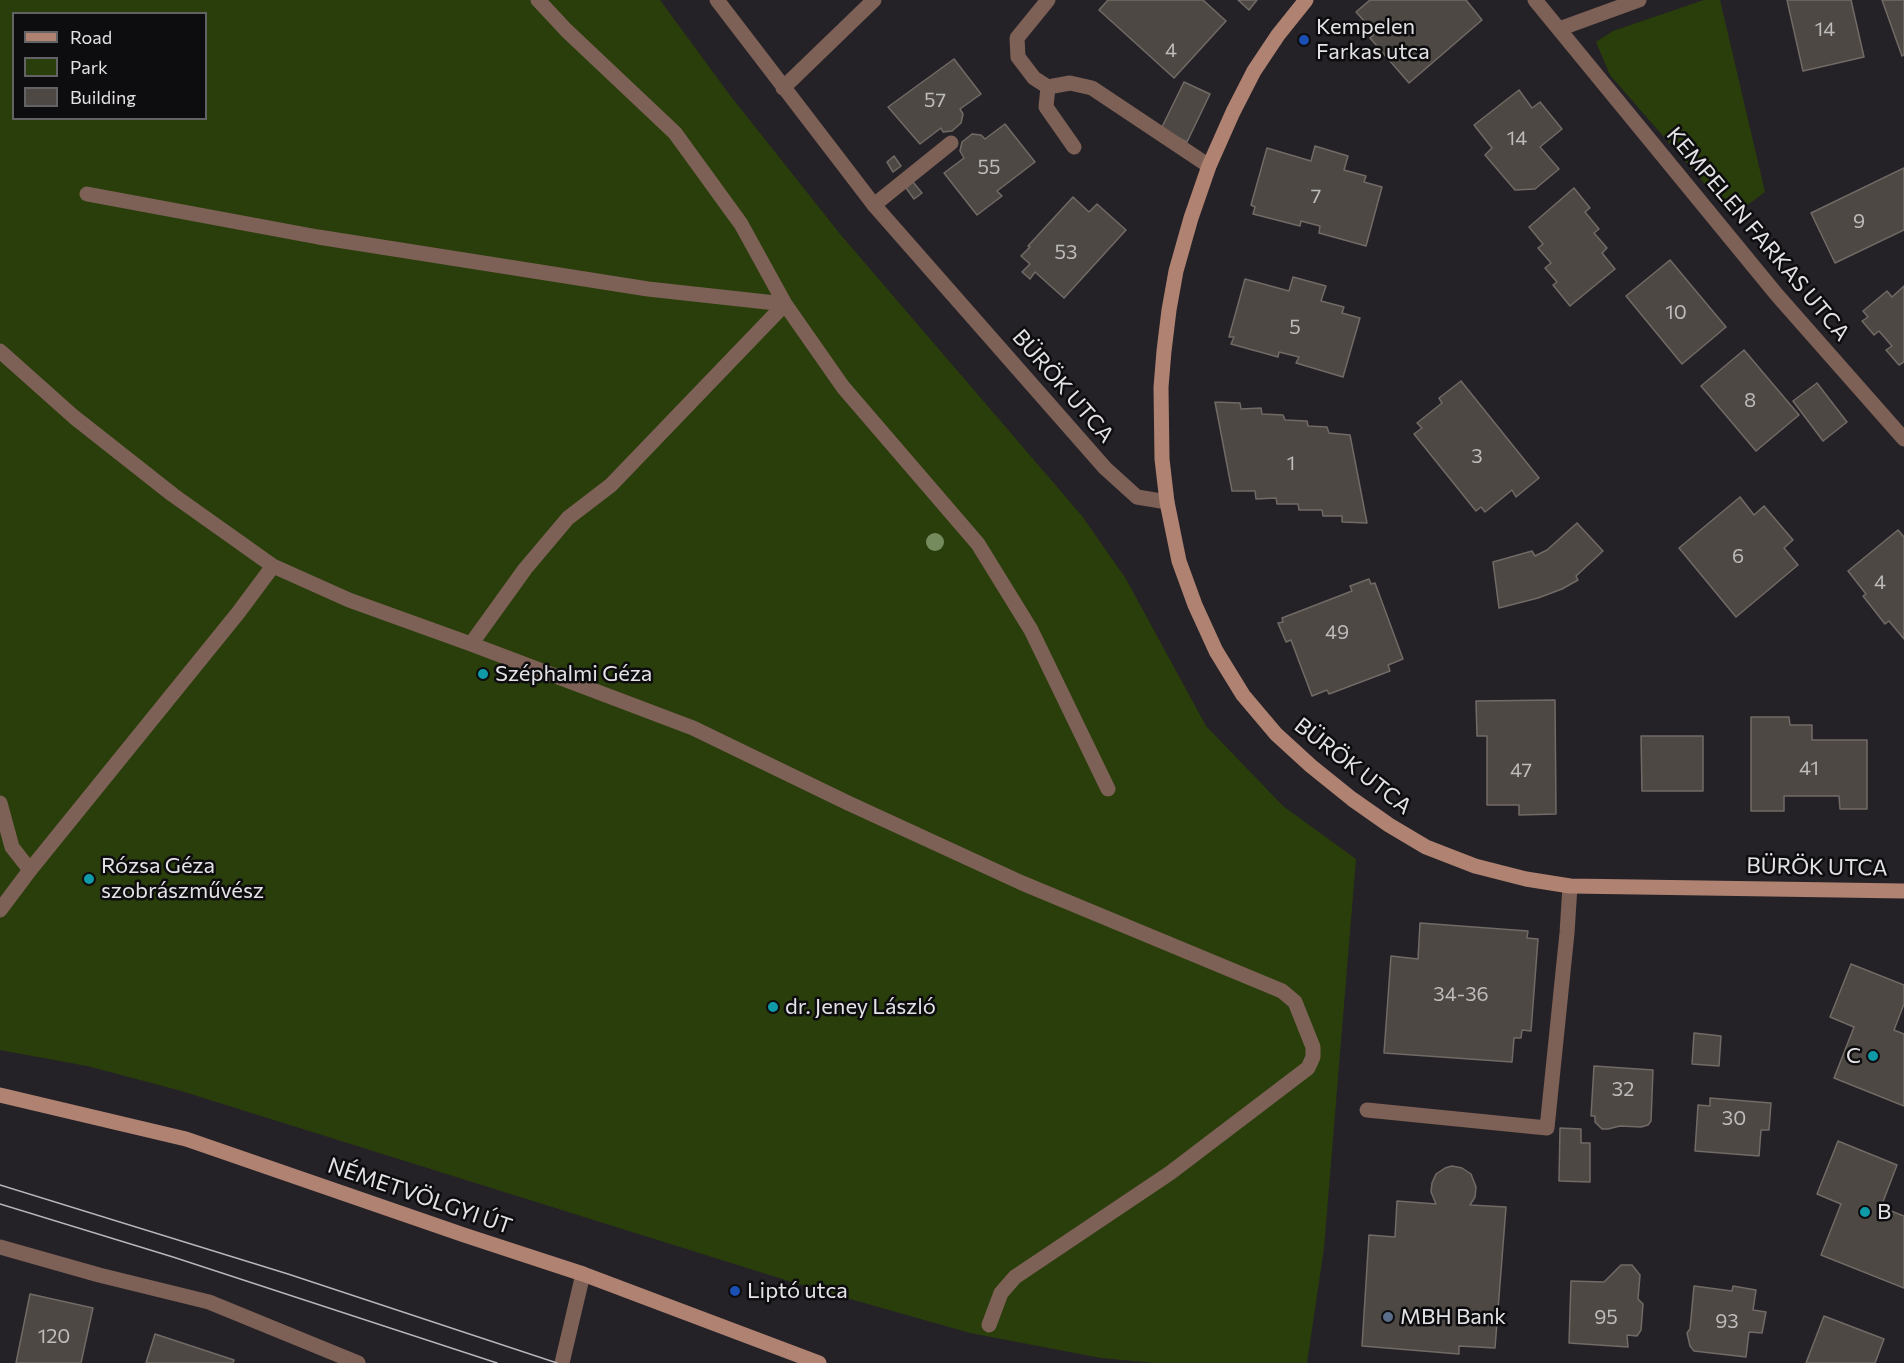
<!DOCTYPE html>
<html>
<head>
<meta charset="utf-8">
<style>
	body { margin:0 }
	#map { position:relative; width:1904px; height:1363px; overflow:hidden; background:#252227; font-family:Commissioner,sans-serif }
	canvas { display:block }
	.legend { position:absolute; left:12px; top:12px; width:195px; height:108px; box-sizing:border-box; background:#0d0c0e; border:2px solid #636264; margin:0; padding:8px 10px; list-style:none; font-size:18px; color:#e4e2e5 }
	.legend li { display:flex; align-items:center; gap:12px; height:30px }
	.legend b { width:30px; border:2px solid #636264 }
</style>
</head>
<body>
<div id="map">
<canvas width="1904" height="1363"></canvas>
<ul class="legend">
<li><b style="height:8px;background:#b08272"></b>Road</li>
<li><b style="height:16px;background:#2a3e0b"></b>Park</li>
<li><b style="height:16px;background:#4d4843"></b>Building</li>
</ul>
</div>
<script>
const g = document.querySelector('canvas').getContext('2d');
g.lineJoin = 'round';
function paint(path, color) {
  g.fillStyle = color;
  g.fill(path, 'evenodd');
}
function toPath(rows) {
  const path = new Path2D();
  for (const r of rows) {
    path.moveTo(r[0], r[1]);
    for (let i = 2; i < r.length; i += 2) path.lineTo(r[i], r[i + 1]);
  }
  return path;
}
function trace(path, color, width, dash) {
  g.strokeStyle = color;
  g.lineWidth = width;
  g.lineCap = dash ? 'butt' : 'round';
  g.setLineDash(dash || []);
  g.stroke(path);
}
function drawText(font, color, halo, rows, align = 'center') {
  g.font = font + ' Commissioner,sans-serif';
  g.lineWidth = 5;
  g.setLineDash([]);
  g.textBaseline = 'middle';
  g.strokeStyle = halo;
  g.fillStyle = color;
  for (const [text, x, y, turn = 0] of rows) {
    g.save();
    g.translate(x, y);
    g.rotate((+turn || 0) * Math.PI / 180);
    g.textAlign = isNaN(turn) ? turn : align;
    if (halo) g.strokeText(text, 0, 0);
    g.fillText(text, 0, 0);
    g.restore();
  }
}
const green = toPath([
	[0,0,660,0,729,94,840,234,1082,516,1126,579,1206,726,1283,806,1356,859,1324,1248,1307,1363,1156,1363,1101,1358,970,1333,808,1287,178,1090,87,1066,0,1050],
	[14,14,206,14,206,118,14,118],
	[1704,0,1720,0,1765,192,1742,209,1724,206,1610,75,1596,42,1613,31]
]);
const building = toPath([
	[1108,0,1203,0,1226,21,1174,78,1099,10,1108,0],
	[1238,0,1257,0,1249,10,1238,0],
	[1370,0,1466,0,1482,20,1409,83,1370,38,1375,33,1356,12,1370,0],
	[1787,0,1851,0,1864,57,1803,71,1787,0],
	[1882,0,1904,0,1904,55,1902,56,1882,0],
	[954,59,981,94,960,109,963,114,961,123,952,131,943,132,941,128,920,144,888,107,954,59],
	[1184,82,1210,94,1187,142,1161,129,1184,82],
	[1519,90,1532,108,1540,102,1562,129,1540,147,1559,169,1535,189,1515,190,1485,155,1492,148,1474,125,1519,90],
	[1005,124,1035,162,997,191,1002,196,977,215,944,173,964,158,960,151,962,142,972,134,981,135,985,139,1005,124],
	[1315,146,1348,156,1344,170,1366,176,1364,182,1382,187,1366,246,1319,233,1320,226,1301,221,1300,226,1253,214,1255,207,1251,205,1267,148,1311,161,1315,146],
	[894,156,901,166,893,172,887,162,894,156],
	[1904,168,1904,230,1835,263,1811,213,1904,168],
	[913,182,922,193,914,199,906,188,913,182],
	[1574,188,1590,208,1585,212,1599,229,1594,233,1607,248,1602,253,1615,269,1570,306,1553,285,1557,282,1545,268,1551,263,1538,248,1543,244,1529,227,1574,188],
	[1073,197,1089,212,1097,204,1126,230,1064,298,1035,272,1030,279,1022,272,1030,264,1021,256,1030,247,1028,246,1073,197],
	[1670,260,1726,327,1682,364,1626,296,1670,260],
	[1293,277,1326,286,1321,301,1344,307,1342,313,1360,318,1343,377,1296,363,1299,357,1279,352,1278,357,1231,344,1234,337,1229,337,1245,279,1289,291,1293,277],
	[1904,286,1904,362,1899,365,1886,350,1892,346,1879,331,1874,335,1862,321,1868,317,1863,311,1887,291,1892,297,1904,286],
	[1744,350,1799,415,1756,451,1701,386,1744,350],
	[1461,381,1539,478,1516,497,1512,490,1485,512,1481,507,1476,511,1414,434,1422,428,1417,423,1442,403,1439,398,1461,381],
	[1817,383,1847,422,1823,441,1793,401,1817,383],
	[1215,402,1240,403,1241,409,1261,408,1262,414,1283,415,1285,420,1307,421,1308,426,1327,427,1329,433,1350,435,1367,523,1342,522,1342,516,1323,516,1322,510,1299,510,1298,504,1277,504,1276,498,1256,499,1255,491,1232,491,1215,402],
	[1740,497,1754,515,1764,506,1793,540,1784,548,1798,565,1736,617,1679,548,1740,497],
	[1577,523,1603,551,1576,576,1578,580,1562,589,1538,598,1499,608,1493,562,1532,551,1535,556,1547,550,1577,523],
	[1898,530,1904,537,1904,639,1889,621,1885,624,1863,596,1866,594,1848,571,1898,530],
	[1369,579,1371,584,1375,583,1403,659,1388,665,1390,671,1329,694,1327,690,1312,696,1291,640,1286,642,1278,623,1283,622,1282,618,1352,591,1350,586,1369,579],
	[1555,700,1556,814,1519,815,1519,805,1487,805,1487,736,1477,736,1476,701,1555,700],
	[1751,717,1789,717,1790,725,1812,725,1812,740,1867,740,1867,809,1840,809,1839,796,1784,796,1784,811,1751,811,1751,717],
	[1641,736,1703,736,1703,791,1642,791,1641,736],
	[1420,923,1528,931,1527,938,1538,939,1531,1031,1522,1030,1521,1038,1514,1038,1512,1062,1384,1053,1391,956,1418,959,1420,923],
	[1851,964,1904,985,1904,1004,1894,1030,1904,1034,1904,1106,1834,1078,1854,1027,1830,1017,1851,964],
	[1694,1033,1721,1036,1719,1066,1692,1064,1694,1033],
	[1594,1066,1653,1070,1651,1121,1648,1125,1641,1127,1620,1126,1608,1129,1602,1129,1595,1122,1595,1116,1591,1116,1594,1066],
	[1710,1098,1771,1103,1769,1130,1761,1130,1759,1156,1695,1151,1698,1105,1710,1106,1710,1098],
	[1560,1128,1581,1129,1581,1143,1590,1143,1590,1182,1559,1181,1560,1128],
	[1838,1141,1897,1165,1881,1207,1904,1216,1904,1288,1821,1255,1841,1204,1817,1194,1838,1141],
	[1452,1166,1462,1168,1471,1174,1476,1187,1475,1197,1470,1205,1506,1207,1495,1348,1459,1346,1459,1354,1362,1346,1369,1235,1395,1237,1397,1201,1436,1204,1431,1192,1432,1183,1436,1174,1445,1168,1452,1166],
	[1621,1265,1632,1265,1640,1275,1638,1299,1643,1304,1641,1330,1637,1336,1627,1335,1628,1347,1569,1343,1571,1281,1604,1282,1621,1265],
	[1694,1286,1732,1291,1733,1286,1756,1290,1753,1310,1766,1312,1762,1333,1749,1332,1746,1357,1694,1351,1690,1346,1687,1333,1690,1329,1694,1286],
	[30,1294,93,1308,81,1363,16,1363,30,1294],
	[1824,1316,1884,1339,1875,1363,1806,1363,1824,1316],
	[155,1334,234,1360,233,1363,146,1363,155,1334]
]);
const lane = toPath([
	[538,0,566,30,675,133,741,224,785,304,843,387,978,544,1031,630,1108,789],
	[1048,0,1017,38,1018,57,1034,78,1048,87,1070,83,1092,88,1209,166],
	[1048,87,1046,107,1074,147],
	[87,194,318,237,648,289,785,304],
	[874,205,951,143],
	[0,351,74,417,173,495,273,566,349,600,471,644,693,728,848,803,1022,883,1282,991,1295,1002,1313,1047,1313,1057,1308,1068,1170,1173,1015,1277,1001,1293,989,1325],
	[471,644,525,569,568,518,611,485,785,304],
	[0,803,12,847,30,870,238,613,273,566],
	[0,910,30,870],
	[1367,1110,1547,1128,1567,933,1570,886],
	[562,1363,583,1274]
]);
const street = toPath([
	[717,0,874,205,1105,468,1137,497,1167,502],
	[1535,0,1777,295,1904,439],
	[1559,29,1639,0],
	[783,88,874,0],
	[0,1247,99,1275,209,1302,358,1363]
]);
const secondary = toPath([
	[1306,0,1278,35,1254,71,1233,112,1209,166,1191,218,1176,271,1169,310,1164,351,1161,387,1162,459,1167,502,1179,561,1195,605,1216,651,1243,695,1276,734,1311,766,1352,799,1389,825,1426,847,1475,866,1526,879,1570,886,1904,891],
	[0,1095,186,1139,464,1235,583,1274,819,1363]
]);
const tram = toPath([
	[0,1185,288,1274,557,1363],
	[0,1204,173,1257,497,1363]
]);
const trees = [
	[935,542]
];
const markers = [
	[1304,40,6,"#1a4fb4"],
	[483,674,6,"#0f9aa8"],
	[89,879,6,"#0f9aa8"],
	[773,1007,6,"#0f9aa8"],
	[1873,1056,6,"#0f9aa8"],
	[1865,1212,6,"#0f9aa8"],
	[735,1291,6,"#1a4fb4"],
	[1388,1317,6,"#5c6f8a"]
];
const numberNames = [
	["14",1825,29],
	["4",1171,50],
	["57",935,100],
	["14",1517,138],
	["55",989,167],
	["7",1316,196],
	["9",1859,221],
	["53",1066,252],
	["10",1676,312],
	["5",1295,327],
	["8",1750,400],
	["3",1477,456],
	["1",1291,463],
	["6",1738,556],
	["4",1880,582],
	["49",1337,632],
	["41",1809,768],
	["47",1521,770],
	["34-36",1461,994],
	["32",1623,1089],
	["30",1734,1118],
	["95",1606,1317],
	["93",1727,1321],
	["120",54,1336]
];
const poiNames = [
	["Kempelen",1316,27],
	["Farkas utca",1316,52],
	["Széphalmi Géza",495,674],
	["Rózsa Géza",101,866],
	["szobrászművész",101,891],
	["dr. Jeney László",785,1007],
	["C",1861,1056,"right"],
	["B",1877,1212],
	["Liptó utca",747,1291],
	["MBH Bank",1400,1317]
];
const streetNames = [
	["KEMPELEN FARKAS UTCA",1758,234,50],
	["BÜRÖK UTCA",1063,386,49],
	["BÜRÖK UTCA",1353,766,38],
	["BÜRÖK UTCA",1817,867,1],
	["NÉMETVÖLGYI ÚT",420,1196,19]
];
paint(green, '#2a3e0b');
paint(building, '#4d4843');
trace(building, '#716a66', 1.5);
trace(lane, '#7d6056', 15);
trace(street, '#7d6056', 15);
trace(secondary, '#b08272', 15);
trace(tram, '#b8b6b9', 1.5);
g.fillStyle = '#758a5d';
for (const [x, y] of trees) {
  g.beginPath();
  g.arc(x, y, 9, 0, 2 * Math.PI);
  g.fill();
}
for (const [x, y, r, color] of markers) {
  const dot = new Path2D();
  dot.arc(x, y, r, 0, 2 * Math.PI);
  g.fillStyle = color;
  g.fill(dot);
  trace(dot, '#0d0c0e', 2);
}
drawText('20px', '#bebcbc', null, numberNames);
drawText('22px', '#e4e2e5', '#0d0c0e', poiNames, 'left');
drawText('22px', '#e4e2e5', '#0d0c0e', streetNames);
</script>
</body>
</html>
